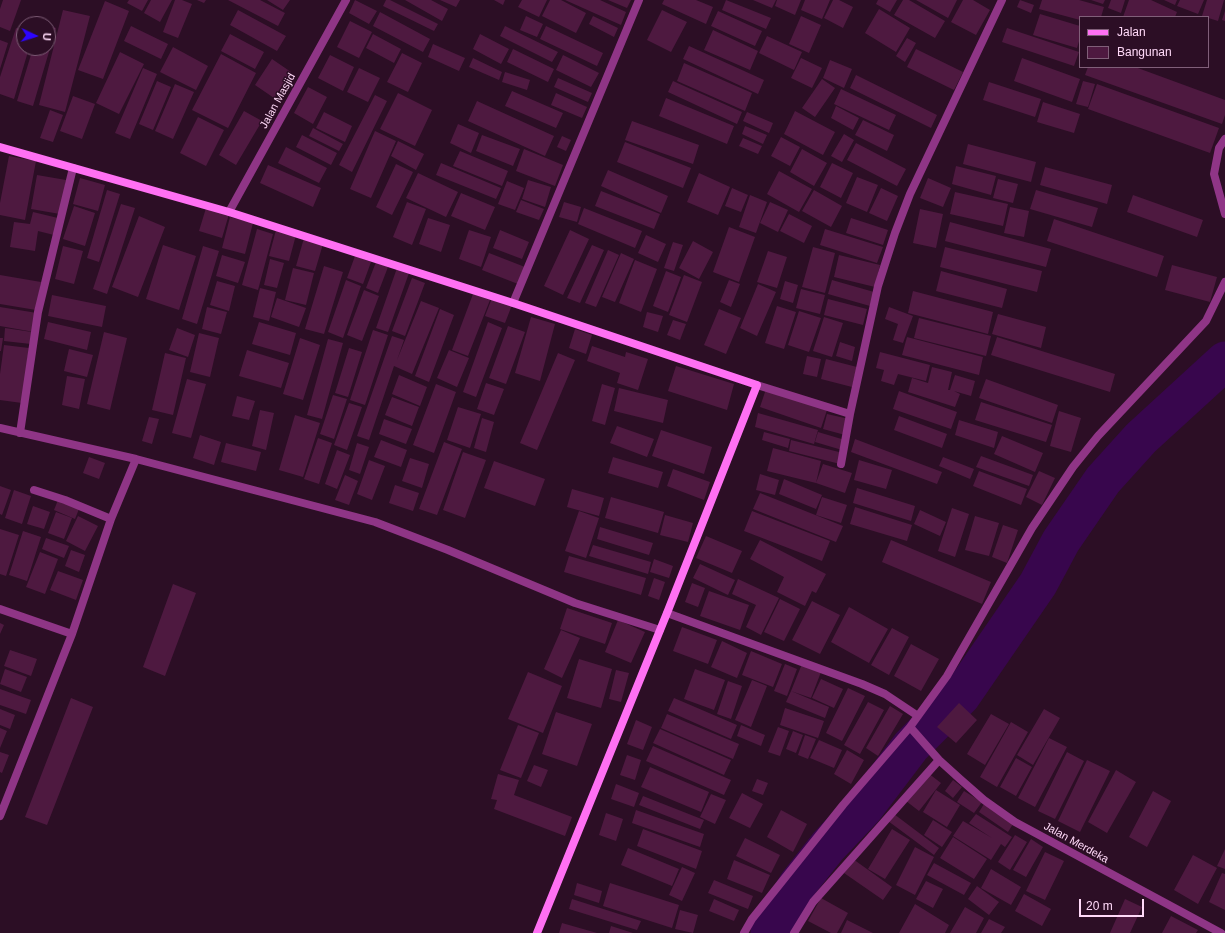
<!DOCTYPE html>
<html>
<head>
<meta charset="utf-8">
<style>
	body { margin:0 }
	#map { position:relative; width:1225px; height:933px; overflow:hidden; background:#2c0e25; font-family:Arial,sans-serif }
	canvas { display:block }
	.legend { position:absolute; left:1079px; top:16px; width:130px; height:52px; box-sizing:border-box; background:#2c0e25; border:1px solid #805f79; margin:0; padding:5px 7px; list-style:none; font-size:12px; color:#ffd9f8 }
	.legend li { display:flex; align-items:center; gap:8px; height:20px }
	.legend b { width:20px; border:1px solid #805f79 }
	.north { position:absolute; left:16px; top:16px; width:40px; height:40px; box-sizing:border-box; background:#2c0e25; border:1px solid #805f79; border-radius:50%; rotate:94deg; font-size:11px; font-weight:700; line-height:16px; text-align:center; color:#ffd9f8 }
	.north::after { content:''; display:block; margin:auto; width:14px; height:18px; background:#2d05ff; clip-path:polygon(50% 0,100% 100%,50% 72%,0 100%) }
	.scale { position:absolute; left:1079px; top:899px; width:65px; height:18px; box-sizing:border-box; border:2px solid #ffd9f8; border-top:0; padding-left:5px; font-size:12px; line-height:14px; white-space:nowrap; color:#ffd9f8; -webkit-text-stroke:3px #2c0e25; paint-order:stroke }
</style>
</head>
<body>
<div id="map">
<canvas width="1225" height="933"></canvas>
<ul class="legend">
<li><b style="height:5px;background:#ff70f3"></b>Jalan</li>
<li><b style="height:11px;background:#4e1940"></b>Bangunan</li>
</ul>
<div class="north">U</div>
<div class="scale">20 m</div>
</div>
<script>
const g = document.querySelector('canvas').getContext('2d');
g.lineJoin = 'round';
function toPath(rows) {
  const path = new Path2D();
  for (const r of rows) {
    path.moveTo(r[0], r[1]);
    for (let i = 2; i < r.length; i += 2) path.lineTo(r[i], r[i + 1]);
  }
  return path;
}
function trace(path, color, width, dash) {
  g.strokeStyle = color;
  g.lineWidth = width;
  g.lineCap = dash ? 'butt' : 'round';
  g.setLineDash(dash || []);
  g.stroke(path);
}
function paint(path, color) {
  g.fillStyle = color;
  g.fill(path, 'evenodd');
}
function drawText(font, color, halo, rows, align = 'center') {
  g.font = font + ' Arial,sans-serif';
  g.lineWidth = 3;
  g.setLineDash([]);
  g.textBaseline = 'middle';
  g.strokeStyle = halo;
  g.fillStyle = color;
  for (const [text, x, y, turn = 0] of rows) {
    g.save();
    g.translate(x, y);
    g.rotate((+turn || 0) * Math.PI / 180);
    g.textAlign = isNaN(turn) ? turn : align;
    if (halo) g.strokeText(text, 0, 0);
    g.fillText(text, 0, 0);
    g.restore();
  }
}
const river = toPath([
	[770,933,798,884,828,846,864,808,911,746,961,696,1038,584,1061,541,1103,480,1141,438,1225,361]
]);
const building = toPath([
	[3,0,21,0,10,31,0,27,0,9],
	[129,0,148,0,142,11,127,3],
	[151,0,172,0,160,22,144,13],
	[175,0,182,0,192,4,178,38,163,32],
	[197,0,206,0,204,3],
	[228,0,260,0,285,13,278,26],
	[267,0,290,0,283,10],
	[355,0,377,11,369,24,349,13],
	[386,0,390,0,438,24,434,31,383,6],
	[405,0,431,0,448,9,442,21],
	[440,0,460,0,456,7],
	[494,0,505,0,503,5],
	[522,0,547,0,539,17,518,7],
	[550,0,561,0,586,13,576,33,542,16],
	[565,0,600,0,626,12,621,25],
	[608,0,631,0,627,8],
	[664,0,696,0,713,7,706,24,662,4],
	[726,0,771,18,766,29,722,10],
	[753,0,776,0,772,8],
	[777,0,801,0,795,15,775,6],
	[805,0,830,0,822,19,801,10],
	[833,0,839,0,853,7,843,28,824,18],
	[878,0,897,0,890,12,876,4],
	[903,0,909,0,945,21,935,38,894,15],
	[916,0,957,0,948,18],
	[963,0,973,0,990,10,976,35,951,22],
	[1020,0,1034,5,1031,13,1017,7],
	[1042,0,1079,0,1104,7,1101,17,1080,17,1080,20,1039,9],
	[1091,0,1105,0,1103,4],
	[1111,0,1125,0,1121,13,1108,8],
	[1129,0,1151,0,1177,12,1175,17,1123,17],
	[1164,0,1177,0,1175,5],
	[1180,0,1204,0,1198,14,1177,6],
	[1207,0,1224,0,1218,21,1202,16],
	[105,1,129,11,103,79,78,70],
	[879,9,910,28,896,52,865,33],
	[63,10,90,16,65,112,39,105],
	[238,10,286,36,277,51,230,25],
	[662,10,687,22,671,52,647,40],
	[718,11,762,31,755,46,711,26],
	[1225,11,1225,21,1222,20],
	[380,12,430,39,423,52,373,26],
	[1040,14,1080,26,1080,38,1077,48,1033,35],
	[526,16,543,24,537,37,520,30],
	[593,16,618,28,614,37,589,24],
	[801,16,821,25,809,53,789,44],
	[350,21,372,32,359,58,337,47],
	[48,26,56,28,33,106,17,101,33,48,48,48],
	[131,26,168,44,161,59,124,41],
	[505,26,558,52,552,62,500,36],
	[546,26,603,53,597,66,540,39],
	[16,28,24,30,24,48,29,48,14,99,0,94,0,77],
	[1007,28,1079,52,1074,66,1002,42],
	[713,30,758,51,750,70,704,50],
	[230,34,264,52,255,69,221,51],
	[373,34,401,49,394,63,366,48],
	[480,34,509,49,501,64,473,49],
	[767,36,802,52,794,70,759,53],
	[907,38,916,43,905,62,896,56],
	[0,40,8,43,0,69],
	[433,44,465,58,459,71,428,57],
	[689,46,764,80,758,94,683,59],
	[173,47,208,66,196,90,160,72],
	[513,49,554,69,548,82,507,62],
	[916,49,963,72,954,90,907,67],
	[120,52,144,64,119,114,96,103],
	[402,53,422,63,408,92,387,82],
	[221,54,256,73,228,128,192,110],
	[330,55,354,67,343,91,318,78],
	[563,55,599,73,591,87,556,70],
	[473,58,502,72,499,80,469,67],
	[801,58,822,68,812,88,791,78],
	[1022,58,1080,79,1072,102,1014,81],
	[272,59,291,72,274,98,255,85],
	[830,60,852,69,844,88,823,78],
	[684,63,752,93,745,111,677,81],
	[1088,67,1135,67,1225,100,1225,115,1222,124,1085,75],
	[143,68,157,74,130,139,115,133],
	[359,68,380,78,368,102,347,92],
	[505,72,530,80,527,90,502,82],
	[856,75,937,115,931,128,850,88],
	[558,78,592,93,588,102,554,87],
	[822,79,835,88,815,117,802,108],
	[157,81,171,87,153,130,139,124],
	[673,81,742,112,737,124,668,92],
	[1083,81,1095,84,1088,107,1076,104],
	[989,82,1041,99,1035,117,983,100],
	[175,84,194,92,173,139,155,131],
	[1097,84,1219,128,1210,153,1088,109],
	[308,87,327,97,313,124,294,113],
	[841,89,896,115,889,130,834,104],
	[512,91,563,113,556,128,505,106],
	[398,93,432,110,415,146,380,129],
	[556,93,587,107,582,118,551,105],
	[375,95,387,101,352,172,339,165],
	[73,96,95,104,82,139,60,131],
	[666,98,734,126,727,144,659,116],
	[477,101,554,136,545,156,468,121],
	[1043,102,1080,114,1074,133,1037,122],
	[836,106,859,118,853,130,831,118],
	[50,110,63,115,53,142,40,138],
	[244,111,262,121,236,165,219,155],
	[795,111,835,132,823,155,784,134],
	[324,112,352,126,345,142,316,128],
	[747,112,773,123,769,133,743,121],
	[198,117,224,130,206,166,180,153],
	[863,120,894,135,887,151,855,135],
	[632,121,699,145,693,164,625,140],
	[458,124,479,133,471,153,450,143],
	[745,126,767,135,763,144,742,134],
	[313,128,343,144,339,151,309,136],
	[375,131,396,141,371,198,350,189],
	[844,134,854,140,842,162,831,156],
	[302,135,337,153,331,165,296,147],
	[482,135,520,149,513,166,476,151],
	[562,136,571,140,566,151,557,147],
	[781,137,800,147,790,166,771,156],
	[743,138,762,146,758,154,739,146],
	[398,141,424,154,416,170,391,156],
	[625,142,691,168,683,188,617,162],
	[856,143,906,169,897,186,847,160],
	[968,144,1036,162,1031,182,963,164],
	[286,147,327,168,319,183,278,163],
	[524,149,563,165,555,186,516,171],
	[802,149,827,163,814,186,790,172],
	[460,151,508,171,502,186,453,166],
	[9,156,36,161,25,220,0,215,0,203],
	[441,163,501,188,496,199,436,175],
	[832,163,853,173,841,198,820,187],
	[396,164,413,172,392,215,376,207],
	[268,165,321,188,313,207,260,183],
	[956,166,996,176,991,195,952,184],
	[1045,167,1112,185,1107,204,1040,185],
	[608,170,668,196,661,213,601,186],
	[779,171,812,189,799,212,767,194],
	[418,173,458,192,446,217,406,198],
	[699,173,730,187,718,215,687,202],
	[37,175,66,180,60,214,31,209],
	[857,177,878,185,867,212,846,203],
	[80,178,105,185,98,211,73,204],
	[928,178,951,188,943,207,920,198],
	[998,179,1018,184,1013,203,993,198],
	[528,180,551,187,545,207,522,199],
	[507,181,524,188,515,210,498,204],
	[732,188,748,195,741,212,725,206],
	[881,188,898,196,887,221,869,213],
	[107,190,120,194,99,262,87,258],
	[814,190,842,206,831,227,802,211],
	[1036,190,1098,208,1092,227,1030,209],
	[601,191,660,214,654,229,595,206],
	[955,192,1008,204,1003,226,950,214],
	[461,193,495,207,485,230,451,216],
	[750,195,767,202,756,233,739,227],
	[1133,195,1203,220,1197,237,1127,212],
	[521,200,544,209,539,220,516,212],
	[407,202,426,209,412,245,393,237],
	[564,202,581,207,577,222,559,217],
	[770,202,788,210,778,232,760,223],
	[121,204,135,208,107,294,93,289],
	[74,206,95,213,85,246,63,239],
	[1010,207,1029,211,1024,237,1004,233],
	[206,208,229,214,222,238,199,231],
	[584,208,642,231,635,248,578,224],
	[920,209,943,214,936,248,913,243],
	[33,212,58,218,54,235,38,231,35,251,10,247,14,222,30,224],
	[789,214,812,226,804,243,780,231],
	[139,216,165,227,138,297,112,287],
	[230,217,253,223,245,254,222,248],
	[428,218,450,225,441,252,419,244],
	[851,218,888,230,883,245,846,233],
	[1054,219,1164,256,1157,277,1047,241],
	[950,222,1051,249,1046,267,945,241],
	[729,227,755,237,739,282,713,272],
	[257,229,273,234,258,290,242,285],
	[825,229,883,247,877,263,820,245],
	[276,230,296,235,289,261,269,256],
	[469,230,491,237,481,267,459,259],
	[500,230,529,242,522,259,493,248],
	[570,230,589,239,563,295,544,286],
	[646,235,666,244,658,262,638,253],
	[304,238,323,244,315,271,296,266],
	[693,241,713,252,699,279,679,268],
	[673,242,683,245,674,271,664,268],
	[163,245,196,256,179,310,146,299],
	[592,245,604,250,580,303,567,298],
	[63,246,83,251,74,284,55,279],
	[203,246,219,251,197,324,182,319],
	[813,247,835,253,825,293,802,287],
	[945,247,1042,271,1037,292,940,267],
	[608,250,619,255,596,307,585,303],
	[768,251,787,257,777,288,757,282],
	[489,253,525,267,518,284,482,270],
	[621,253,634,259,615,302,602,297],
	[222,255,245,262,238,283,216,276],
	[839,255,880,265,875,287,834,277],
	[355,256,371,262,363,284,347,278],
	[270,259,284,263,277,288,264,285],
	[635,260,657,269,641,312,619,303],
	[376,262,388,267,378,293,366,288],
	[1172,265,1217,277,1210,302,1165,290],
	[324,266,343,272,324,334,305,329],
	[293,268,314,273,306,305,285,300],
	[397,268,409,273,388,332,376,328],
	[666,271,681,277,668,312,653,306],
	[941,271,1007,289,1002,308,936,291],
	[0,275,41,282,36,310,0,304],
	[684,275,702,282,687,322,669,315],
	[412,278,425,283,405,336,392,331],
	[346,280,361,286,343,338,328,332],
	[729,280,740,284,731,307,720,302],
	[832,280,874,292,870,306,828,294],
	[217,281,235,286,229,311,210,305],
	[785,281,798,285,793,303,780,299],
	[758,284,776,292,757,336,740,328],
	[260,288,276,292,269,321,253,317],
	[801,289,825,295,820,314,796,308],
	[364,290,379,296,362,341,347,335],
	[913,291,993,312,988,334,908,313],
	[473,294,490,300,468,356,452,350],
	[52,295,106,306,102,327,48,316],
	[277,298,306,308,299,327,271,317],
	[492,298,512,305,505,323,485,316],
	[828,299,867,309,863,325,824,315],
	[421,301,439,308,412,374,394,366,369,440,357,436,392,336,404,340,397,360],
	[777,306,796,312,784,349,765,343],
	[0,307,37,313,34,332,0,326],
	[207,307,227,312,221,334,202,329],
	[889,307,913,316,903,343,893,340,898,324,885,319],
	[440,309,454,315,429,382,415,376],
	[719,309,741,318,726,354,704,345],
	[799,311,821,318,809,352,788,345],
	[647,312,663,316,658,332,643,327],
	[998,314,1046,327,1041,348,992,334],
	[531,317,555,324,540,381,515,373],
	[824,317,843,323,832,357,813,351],
	[919,318,991,336,986,356,914,338],
	[673,320,686,324,680,340,667,335],
	[48,322,91,332,87,350,44,339],
	[259,322,296,333,290,355,252,344],
	[488,322,502,328,476,397,463,392],
	[508,326,525,332,506,384,489,378],
	[5,328,32,332,31,344,4,341],
	[177,328,195,335,188,357,169,350],
	[575,329,592,335,586,354,569,348],
	[373,330,388,335,365,405,350,400],
	[104,332,127,338,110,410,87,404],
	[199,333,219,338,210,377,190,372],
	[907,337,983,357,979,375,902,355],
	[997,337,1115,374,1110,392,991,355],
	[0,338,3,338,1,351,0,351],
	[300,338,320,345,303,400,283,394],
	[328,339,343,343,322,419,307,415],
	[840,342,855,347,852,361,836,356],
	[4,345,29,348,22,403,0,400,0,374],
	[592,346,625,357,626,352,648,359,638,390,617,383,620,373,587,361],
	[349,348,362,352,348,397,335,393],
	[69,349,93,355,87,377,64,371],
	[247,350,289,363,281,388,239,376],
	[449,350,469,358,457,387,437,378],
	[880,352,930,365,926,381,898,374,894,385,881,381,884,370,876,368],
	[165,353,186,358,173,415,152,410],
	[558,353,575,360,537,450,520,443],
	[807,356,821,359,817,377,803,374],
	[826,359,857,367,852,387,821,379],
	[676,366,734,384,727,410,668,391],
	[932,367,952,372,948,390,950,390,955,375,975,381,971,396,954,391,960,394,955,407,908,392,912,378,928,383],
	[399,375,427,387,420,406,392,394],
	[67,376,85,379,79,409,62,405],
	[187,379,206,384,191,438,172,433],
	[986,379,1058,405,1052,423,979,398],
	[486,383,504,389,494,415,477,409],
	[436,384,456,392,434,453,413,445],
	[602,384,615,388,605,425,592,421],
	[619,388,668,400,663,423,614,411],
	[766,389,827,410,821,428,760,407],
	[899,391,957,412,951,429,893,409],
	[333,395,347,399,334,439,320,434],
	[237,396,255,401,249,420,232,416],
	[392,397,419,407,412,426,385,415],
	[981,402,1052,425,1046,442,975,420],
	[349,403,362,407,347,450,334,445],
	[458,407,481,414,470,448,447,440],
	[260,410,274,413,266,450,252,446],
	[1059,411,1081,418,1071,452,1050,446],
	[758,413,818,430,814,444,755,427],
	[827,414,849,419,845,435,823,429],
	[295,415,320,423,303,477,279,470],
	[899,416,947,434,942,448,894,430],
	[149,417,159,419,152,444,142,441],
	[482,418,494,422,486,452,474,448],
	[384,419,412,429,406,444,379,434],
	[959,420,998,432,994,448,955,435],
	[617,426,654,439,647,457,610,443],
	[661,430,712,447,704,474,652,456],
	[764,432,790,439,788,448,762,440],
	[818,432,845,440,842,450,815,442],
	[200,435,221,442,214,465,193,458],
	[1002,436,1043,453,1035,472,994,454],
	[318,438,332,443,319,484,304,479],
	[855,439,942,472,937,484,851,452],
	[381,440,407,450,401,467,374,457],
	[791,440,843,453,840,464,789,451],
	[444,442,462,449,437,515,419,509],
	[226,443,261,452,256,471,221,462],
	[357,443,369,447,360,474,349,470],
	[773,448,821,461,816,483,767,471],
	[337,450,350,455,337,489,325,484],
	[463,452,486,460,465,518,443,510],
	[981,456,1033,475,1029,486,976,467],
	[89,457,105,463,99,479,83,473],
	[613,457,663,472,658,488,608,473],
	[943,457,974,469,970,479,939,466],
	[410,458,429,464,422,488,402,481],
	[369,460,385,466,372,500,357,494],
	[859,460,892,470,886,489,854,480],
	[494,461,545,479,535,506,484,488],
	[823,464,852,473,845,493,816,483],
	[673,469,710,482,704,500,667,486],
	[979,471,1027,489,1021,505,973,486],
	[1039,471,1055,478,1042,505,1026,497],
	[760,474,779,480,775,495,756,490],
	[345,475,358,481,349,505,335,500],
	[784,479,822,495,816,509,779,494],
	[395,485,419,493,413,511,389,503],
	[0,486,11,490,2,515,0,514],
	[857,488,915,506,911,521,853,503],
	[572,489,604,498,599,516,567,507],
	[14,490,31,496,22,524,5,518],
	[760,493,843,526,836,542,753,509],
	[611,497,664,512,658,533,605,518],
	[822,497,847,505,841,523,816,515],
	[58,500,79,509,75,519,54,510],
	[33,506,50,512,44,529,27,524],
	[855,507,912,525,907,541,850,524],
	[952,508,969,514,955,557,938,551],
	[920,510,946,522,940,536,914,524],
	[579,511,599,518,586,558,565,551],
	[752,511,830,541,822,561,744,531],
	[56,512,72,518,64,539,48,533],
	[665,515,693,523,688,542,660,535],
	[78,516,98,526,85,551,66,541],
	[975,516,999,523,989,556,965,550],
	[1003,525,1018,530,1007,563,992,557],
	[600,527,653,543,649,555,597,539],
	[0,529,19,535,6,576,0,574],
	[23,531,41,537,27,581,9,575],
	[706,536,742,551,732,573,696,558],
	[46,538,69,546,64,558,42,549],
	[760,540,826,574,816,593,812,591,805,606,777,592,784,577,750,559],
	[891,540,991,582,982,604,882,562],
	[593,545,651,562,648,574,589,556],
	[71,550,85,555,79,572,65,566],
	[40,552,58,559,45,594,26,587],
	[569,556,646,578,641,595,564,572],
	[654,559,673,566,669,578,650,572],
	[700,564,735,580,728,595,693,578],
	[58,571,83,580,76,600,50,590],
	[654,578,665,582,659,600,648,596],
	[738,579,779,598,761,635,746,627,756,605,732,594],
	[692,583,705,588,698,607,685,602],
	[173,584,196,593,165,676,143,667],
	[709,591,749,605,740,630,700,616],
	[780,599,800,609,784,641,764,632],
	[812,601,840,615,820,654,792,640],
	[849,607,888,629,869,663,831,642],
	[567,608,612,623,605,644,560,629],
	[618,620,645,632,631,663,605,652],
	[0,623,4,625,0,634],
	[682,627,717,640,708,664,673,651],
	[892,628,909,637,889,675,871,665],
	[561,630,580,638,562,678,544,669],
	[722,641,747,653,737,678,711,667],
	[911,644,939,659,921,691,894,676],
	[10,650,37,659,31,676,4,666],
	[751,651,782,664,773,687,742,675],
	[579,659,612,669,601,708,567,698],
	[785,664,797,669,787,696,774,691],
	[802,664,821,672,811,698,791,691],
	[5,669,27,677,21,692,0,684],
	[695,669,725,680,714,710,684,699],
	[616,670,629,673,621,702,609,699],
	[528,672,562,686,543,733,508,719],
	[821,679,843,689,834,708,812,698],
	[752,680,767,686,751,727,735,720],
	[728,681,742,686,731,719,717,714],
	[848,688,865,696,842,741,826,733],
	[0,689,31,700,26,714,0,705],
	[791,691,829,707,825,718,786,702],
	[71,698,93,707,47,825,25,817],
	[674,698,737,725,731,739,668,711],
	[868,702,884,710,860,754,844,745],
	[959,703,977,720,956,743,937,727],
	[890,706,903,714,878,756,866,748],
	[785,708,824,721,818,738,780,725],
	[0,709,15,715,10,729,0,725],
	[1044,709,1060,718,1033,765,1017,755],
	[556,712,592,724,577,766,542,754],
	[667,714,739,744,733,759,661,728],
	[991,714,1009,724,985,765,967,754],
	[636,720,652,727,643,750,627,744],
	[1011,722,1028,732,997,787,980,777],
	[518,725,539,733,521,778,500,770],
	[741,725,765,735,761,746,737,736],
	[778,727,789,731,780,756,768,752],
	[0,728,7,731,0,748],
	[660,729,731,760,724,775,653,743],
	[793,731,803,735,796,753,786,749],
	[805,735,816,739,808,759,798,755],
	[1049,738,1067,747,1035,807,1018,798],
	[819,740,842,750,834,768,810,758],
	[653,746,731,780,724,795,646,761],
	[847,750,864,760,851,784,834,774],
	[0,752,9,755,2,773,0,772],
	[1067,752,1084,761,1055,819,1038,811],
	[627,755,641,760,635,780,620,775],
	[1016,758,1032,767,1016,796,1000,787],
	[1087,760,1110,771,1080,832,1058,821],
	[534,765,548,770,541,787,527,781],
	[650,767,709,792,701,812,641,787],
	[1116,770,1136,782,1107,833,1088,822],
	[928,773,941,783,919,811,906,801],
	[498,774,519,780,514,795,572,817,565,836,494,809,497,800,491,799],
	[757,779,768,783,763,795,752,791],
	[953,780,962,787,953,798,945,791],
	[616,784,639,793,634,807,611,799],
	[936,790,960,805,947,827,923,812],
	[964,791,982,802,974,813,957,802],
	[1153,791,1171,801,1147,847,1129,837],
	[742,793,763,804,750,828,729,818],
	[711,794,726,800,715,824,700,817],
	[643,796,704,820,700,829,639,805],
	[984,804,1013,824,1008,832,979,812],
	[636,810,704,834,700,847,632,823],
	[781,810,807,824,793,852,767,837],
	[606,813,623,819,616,841,599,835],
	[894,814,939,848,934,855,888,821],
	[976,814,1012,837,1005,847,1001,844,991,860,953,836,963,821,992,838,969,823],
	[933,820,952,832,942,847,924,835],
	[643,829,702,851,696,869,637,846],
	[892,829,910,840,885,879,868,869],
	[1015,835,1027,842,1010,870,998,862],
	[953,837,987,859,974,879,940,858],
	[745,838,780,855,771,873,736,856],
	[1031,839,1043,847,1026,877,1013,870],
	[915,847,934,857,915,895,896,885],
	[628,848,679,869,672,886,621,865],
	[1225,849,1225,869,1217,866],
	[1045,852,1064,861,1045,900,1026,891],
	[1193,855,1217,868,1198,904,1174,890],
	[853,859,892,887,883,900,844,873],
	[734,860,770,875,762,893,727,879],
	[934,863,971,883,964,895,927,875],
	[682,867,695,873,682,901,669,895],
	[991,869,1021,887,1011,905,981,888],
	[1222,873,1225,874,1225,910,1209,902],
	[714,880,753,896,748,909,708,893],
	[926,881,943,889,933,908,916,899],
	[577,883,602,891,599,903,574,895],
	[610,883,679,905,672,928,603,906],
	[977,886,999,902,989,915,968,899],
	[1024,894,1051,909,1042,926,1015,911],
	[821,898,848,913,837,933,831,933,808,921],
	[572,899,641,921,637,930,569,909],
	[714,899,739,910,734,921,709,911],
	[1125,899,1142,907,1130,933,1110,933],
	[915,904,949,925,945,933,899,933],
	[965,907,984,918,976,933,950,933],
	[680,910,698,915,693,933,675,929],
	[1171,916,1198,930,1196,933,1162,933],
	[989,919,1005,927,1001,933,981,933],
	[847,920,873,933,841,933],
	[562,923,597,933,559,933],
	[611,926,633,933,609,933]
]);
const street = toPath([
	[1225,139,1219,148,1214,174,1225,214],
	[229,212,346,0],
	[513,303,639,0],
	[757,385,850,414,841,464],
	[850,414,878,286,895,233,910,194,1002,0],
	[0,428,136,459,375,522,448,550,575,603,660,630],
	[20,433,38,312,73,168],
	[34,490,65,500,111,519],
	[0,609,72,634],
	[667,613,862,684,885,694,918,716],
	[910,727,939,760,960,779,984,800,1015,822,1221,933],
	[0,816,72,634,111,519,136,459],
	[744,933,752,919,843,805,910,727,947,676,1032,528,1073,467,1098,436,1206,321,1225,282],
	[794,933,813,902,939,760]
]);
const secondary = toPath([
	[0,147,229,212,513,303,757,385,667,613,537,933]
]);
const streetNames = [
	["Jalan Masjid",278,101,-61],
	["Jalan Merdeka",1076,843,29]
];
trace(river, '#38064d', 39);
paint(building, '#4e1940');
trace(street, '#8f3586', 8);
trace(secondary, '#ff70f3', 8);
drawText('11px', '#ffd9f8', '#2c0e25', streetNames);
</script>
</body>
</html>
